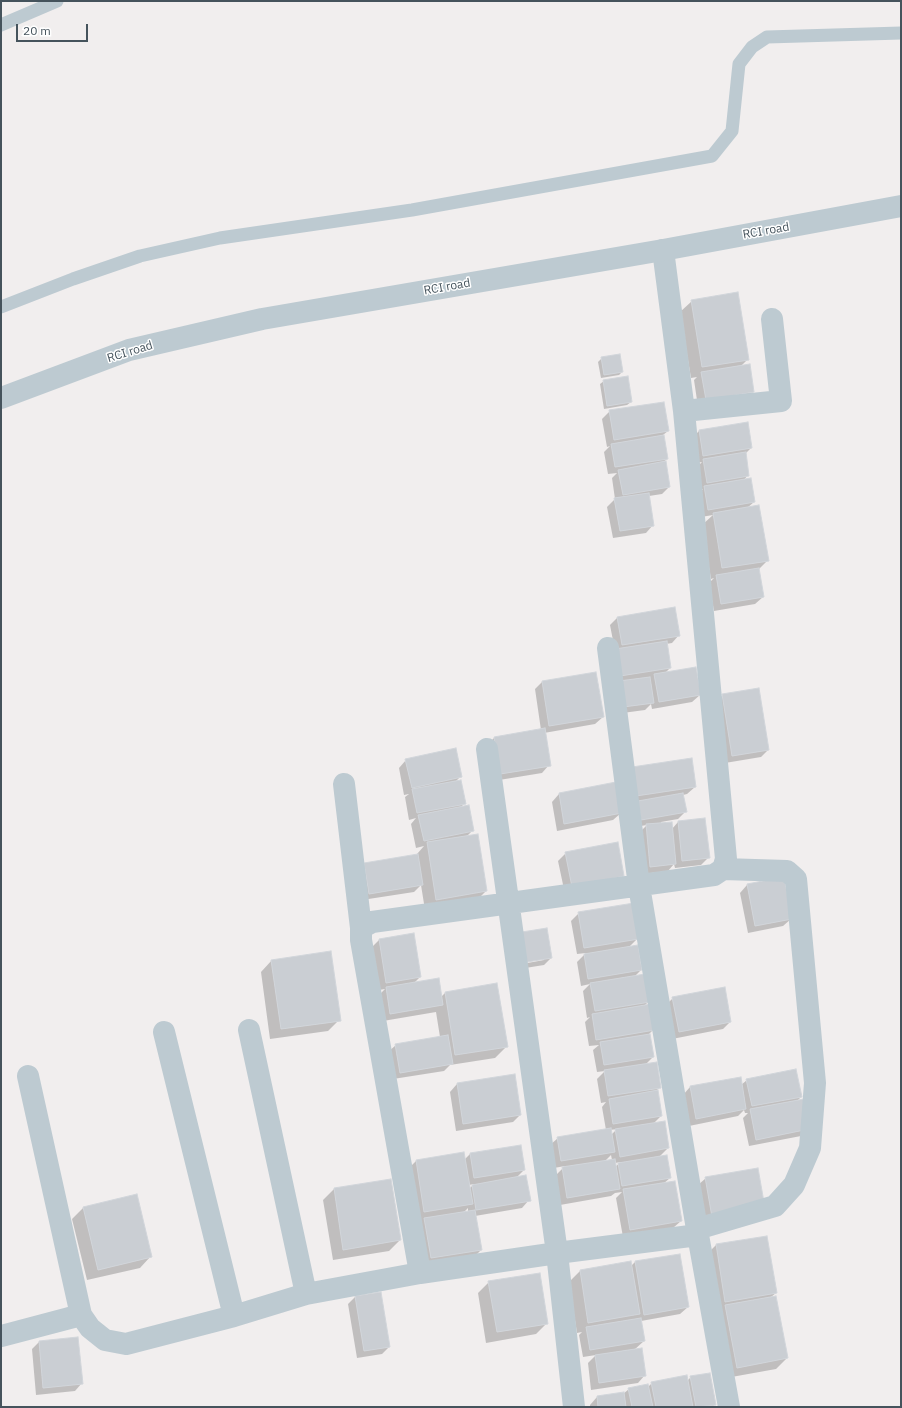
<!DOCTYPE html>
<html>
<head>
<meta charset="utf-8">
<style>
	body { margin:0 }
	#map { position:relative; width:902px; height:1408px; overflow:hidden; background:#f1eeee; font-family:"IBM Plex Sans",sans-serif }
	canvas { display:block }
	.frame { position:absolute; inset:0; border:2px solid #45535c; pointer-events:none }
	.scale { position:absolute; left:16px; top:24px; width:72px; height:18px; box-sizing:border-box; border:2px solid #45535c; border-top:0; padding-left:5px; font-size:12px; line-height:14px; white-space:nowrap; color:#45535c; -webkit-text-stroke:3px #fff; paint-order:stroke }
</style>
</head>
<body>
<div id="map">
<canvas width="902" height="1408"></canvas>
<div class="frame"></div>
<div class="scale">20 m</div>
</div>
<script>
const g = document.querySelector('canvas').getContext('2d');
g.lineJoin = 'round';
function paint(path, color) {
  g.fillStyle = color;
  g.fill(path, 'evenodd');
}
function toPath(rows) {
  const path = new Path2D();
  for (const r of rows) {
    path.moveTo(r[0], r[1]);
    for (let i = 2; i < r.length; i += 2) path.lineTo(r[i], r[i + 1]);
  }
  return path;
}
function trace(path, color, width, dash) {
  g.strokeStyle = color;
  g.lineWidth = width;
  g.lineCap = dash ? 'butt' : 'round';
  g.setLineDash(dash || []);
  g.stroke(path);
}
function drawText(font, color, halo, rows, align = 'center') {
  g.font = font + ' "IBM Plex Sans",sans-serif';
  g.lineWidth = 3;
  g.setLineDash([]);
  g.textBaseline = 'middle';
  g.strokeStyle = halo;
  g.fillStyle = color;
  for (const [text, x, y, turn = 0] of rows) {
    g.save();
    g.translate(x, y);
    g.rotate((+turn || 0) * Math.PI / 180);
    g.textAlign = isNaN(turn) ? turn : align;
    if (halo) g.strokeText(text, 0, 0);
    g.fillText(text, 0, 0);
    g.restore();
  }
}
const shadow = toPath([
	[692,301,748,359,741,366,753,392,746,399,698,407,694,380,697,377,691,378,680,312],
	[602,358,622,372,619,375,601,378,598,362],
	[604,381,631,402,627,405,604,409,600,384],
	[610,411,668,431,663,435,667,459,662,463,669,487,662,494,649,496,653,525,646,533,613,538,607,507,615,499,612,478,617,473,608,474,604,452,610,446,607,447,602,419],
	[699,431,751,448,745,454,748,475,743,481,754,502,747,508,768,560,758,570,763,597,755,604,714,611,709,583,714,578,711,579,702,525,713,515,701,517,698,494,703,489,699,490,696,468,702,462,696,463,692,438],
	[618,617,679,635,672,643,666,644,670,668,665,673,700,695,692,702,652,709,651,704,645,710,615,714,615,651,610,625],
	[595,673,603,717,595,724,544,733,549,765,542,773,493,781,487,745,494,738,541,730,535,689,542,682],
	[723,695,768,750,761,757,725,763,715,703],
	[406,760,461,776,455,782,465,803,461,807,473,830,467,836,486,891,475,902,425,910,421,885,414,892,362,900,357,872,417,856,417,854,424,846,416,848,411,824,416,818,409,820,405,797,409,794,404,795,399,768],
	[625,776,695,787,687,794,683,795,685,812,678,819,661,822,662,824,672,829,678,822,704,819,709,857,701,865,675,868,674,864,668,871,643,874,639,833,647,825,634,827,628,803],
	[615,784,621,813,613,820,557,831,552,802,559,794],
	[566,853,623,876,616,884,565,894,558,861],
	[747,885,791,919,783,926,748,933,740,893],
	[579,913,638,938,629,947,641,970,634,977,649,1001,643,1007,653,1030,649,1034,653,1057,645,1065,660,1087,655,1092,661,1116,653,1124,668,1148,659,1157,670,1178,663,1184,681,1221,673,1228,623,1237,616,1198,622,1192,615,1193,611,1196,560,1205,555,1176,565,1166,554,1168,550,1145,558,1138,606,1130,602,1107,606,1102,601,1103,597,1079,605,1071,597,1072,593,1050,599,1045,589,1046,585,1022,590,1017,587,1018,583,991,590,984,581,986,577,962,586,953,577,954,571,921],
	[617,1129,611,1135,610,1130],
	[611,1155,612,1160,604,1162],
	[621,1162,615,1167,615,1163],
	[546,929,551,958,544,965,519,969,515,941,522,933],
	[544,958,544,960,522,964,522,962],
	[379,940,420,977,414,983,441,997,445,993,507,1046,495,1058,450,1065,444,1071,393,1079,388,1052,396,1045,440,1037,436,1012,383,1021,379,995,385,989,379,990,372,947],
	[272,960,339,1020,328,1031,270,1039,261,972],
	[673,998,730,1022,723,1029,672,1039,665,1006],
	[514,1075,520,1115,513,1122,456,1131,450,1092,457,1084],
	[740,1078,741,1085,747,1080,801,1097,796,1102,803,1100,801,1136,749,1146,743,1118,748,1113,745,1113,744,1110,738,1116,689,1126,683,1095,690,1087],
	[520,1146,524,1170,516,1178,529,1200,522,1208,475,1216,481,1250,474,1257,424,1265,417,1226,422,1221,413,1223,405,1172,416,1161,463,1153,464,1160,470,1154],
	[474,1184,469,1189,469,1185],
	[468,1208,468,1212,463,1213],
	[706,1178,756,1215,705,1224,698,1185],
	[390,1180,400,1240,389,1251,333,1260,323,1200,334,1189],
	[83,1208,151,1256,140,1268,87,1280,72,1219],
	[716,1245,776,1293,771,1297,787,1358,776,1369,726,1378,705,1256],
	[635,1262,688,1307,680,1314,641,1321,644,1341,634,1350,645,1375,638,1383,591,1390,588,1363,596,1355,583,1357,579,1335,582,1332,577,1333,569,1282,580,1271,630,1263,631,1266],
	[489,1282,547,1323,536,1334,486,1343,478,1293],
	[355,1297,389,1347,382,1354,357,1358,348,1304],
	[39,1342,82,1383,75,1391,36,1395,32,1349],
	[691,1377,714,1405,712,1407,590,1407,590,1405,597,1397,623,1393,623,1394,629,1389,648,1387,652,1383,687,1381]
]);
const building = toPath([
	[738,292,749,360,702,367,691,300,738,292],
	[620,354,623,372,604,375,601,357,620,354],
	[750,364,754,392,706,400,701,372,750,364],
	[628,376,632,402,607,406,603,380,628,376],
	[664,402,669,431,614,440,609,410,664,402],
	[748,422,752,448,703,456,699,430,748,422],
	[664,435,668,459,615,467,611,444,664,435],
	[746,452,749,476,707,483,703,459,746,452],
	[666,461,670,487,623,495,618,470,666,461],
	[751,478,755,502,708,510,704,486,751,478],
	[649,493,654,526,620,531,614,498,649,493],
	[759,505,769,561,722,568,713,513,759,505],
	[759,568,764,597,721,604,716,575,759,568],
	[675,607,680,636,622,645,617,617,675,607],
	[667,641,671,668,620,676,615,649,667,641],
	[696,667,701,695,659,702,654,674,696,667],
	[596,672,604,717,549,726,542,681,596,672],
	[650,677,654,703,623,707,619,681,650,677],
	[759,688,769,750,732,756,722,694,759,688],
	[545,728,551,766,500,774,494,737,545,728],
	[456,748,462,777,412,788,405,759,456,748],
	[692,758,696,787,636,796,632,767,692,758],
	[461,780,466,804,417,813,412,789,461,780],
	[616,782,622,813,564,824,559,793,616,782],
	[683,793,687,812,641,820,638,801,683,793],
	[469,805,474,831,424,841,418,815,469,805],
	[705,818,710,858,682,861,678,821,705,818],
	[672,822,676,864,650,867,646,824,672,822],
	[478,834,487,891,436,900,427,842,478,834],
	[618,842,624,876,572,887,565,852,618,842],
	[418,854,423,885,369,894,364,863,418,854],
	[784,877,792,919,755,926,747,884,784,877],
	[634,903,639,939,584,948,578,912,634,903],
	[547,928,552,958,527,962,522,932,547,928],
	[414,933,421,977,386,983,379,939,414,933],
	[638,945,642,970,588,979,584,954,638,945],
	[331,951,341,1021,281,1029,271,960,331,951],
	[645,974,650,1002,595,1011,590,983,645,974],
	[439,978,443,1005,390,1014,386,987,439,978],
	[497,983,508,1047,455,1055,445,992,497,983],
	[725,987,731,1022,679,1032,672,997,725,987],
	[651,1004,655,1030,596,1040,592,1014,651,1004],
	[650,1034,654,1057,604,1065,600,1042,650,1034],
	[448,1035,453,1064,400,1073,395,1044,448,1035],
	[657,1062,661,1088,608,1096,604,1070,657,1062],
	[796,1069,802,1097,752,1106,746,1079,796,1069],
	[515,1074,521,1115,463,1124,457,1083,515,1074],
	[741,1077,746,1109,696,1119,690,1086,741,1077],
	[658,1090,662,1116,613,1124,609,1099,658,1090],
	[804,1099,809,1129,756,1140,750,1109,804,1099],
	[665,1121,669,1148,620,1157,615,1129,665,1121],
	[611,1128,615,1152,561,1161,557,1137,611,1128],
	[521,1145,525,1170,474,1178,470,1153,521,1145],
	[464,1152,473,1204,424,1212,416,1160,464,1152],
	[667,1155,671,1178,622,1186,618,1163,667,1155],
	[615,1159,620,1189,567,1198,562,1167,615,1159],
	[758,1168,765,1208,712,1217,705,1177,758,1168],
	[526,1175,531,1201,476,1210,472,1185,526,1175],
	[391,1179,401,1240,343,1250,334,1188,391,1179],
	[675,1181,682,1221,630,1230,623,1189,675,1181],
	[137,1194,152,1257,98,1270,83,1207,137,1194],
	[475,1210,482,1250,431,1258,424,1218,475,1210],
	[767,1236,777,1293,725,1302,716,1244,767,1236],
	[680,1254,689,1307,644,1315,635,1261,680,1254],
	[631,1261,640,1314,588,1323,580,1270,631,1261],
	[540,1273,548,1324,497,1332,488,1281,540,1273],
	[381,1292,390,1347,364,1351,355,1296,381,1292],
	[776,1296,788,1358,737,1368,725,1305,776,1296],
	[641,1318,645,1341,590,1350,586,1327,641,1318],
	[78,1337,83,1384,43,1388,39,1341,78,1337],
	[642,1348,646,1376,599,1383,595,1355,642,1348],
	[710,1373,716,1405,696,1407,690,1376,710,1373],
	[687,1375,693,1407,656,1407,651,1382,687,1375],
	[648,1384,653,1407,632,1407,628,1388,648,1384],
	[624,1392,626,1407,598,1407,597,1396,624,1392]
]);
const service = toPath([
	[1,25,57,1],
	[1,307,73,279,140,256,220,238,412,210,712,156,732,131,739,64,752,47,767,37,901,33]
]);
const minor = toPath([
	[684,411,781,401,772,319],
	[608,648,639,886,698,1235,729,1407],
	[487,749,557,1253,574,1407],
	[344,784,361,928],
	[249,1030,306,1294],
	[164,1032,234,1316],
	[28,1076,81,1315],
	[697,1229,775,1206,794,1185,810,1148,815,1083,796,879,787,871,723,869],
	[420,1273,361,940,361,928,372,922,714,875,723,869,726,859,684,411,663,250],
	[1,1336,81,1315,90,1328,105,1340,126,1344,234,1316,306,1294,420,1273,557,1253,698,1235]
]);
const tertiary = toPath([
	[1,398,129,350,262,319,663,250,901,206]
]);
const streetNames = [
	["RCI road",766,231,-10],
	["RCI road",447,287,-10],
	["RCI road",130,352,-17]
];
paint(shadow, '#0003');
paint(building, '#caced3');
trace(building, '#d1d5da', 1);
trace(service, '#bdcad1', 13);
trace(minor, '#bdcad1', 22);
trace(tertiary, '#bdcad1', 22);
drawText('12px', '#45535c', '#fff', streetNames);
</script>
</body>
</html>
